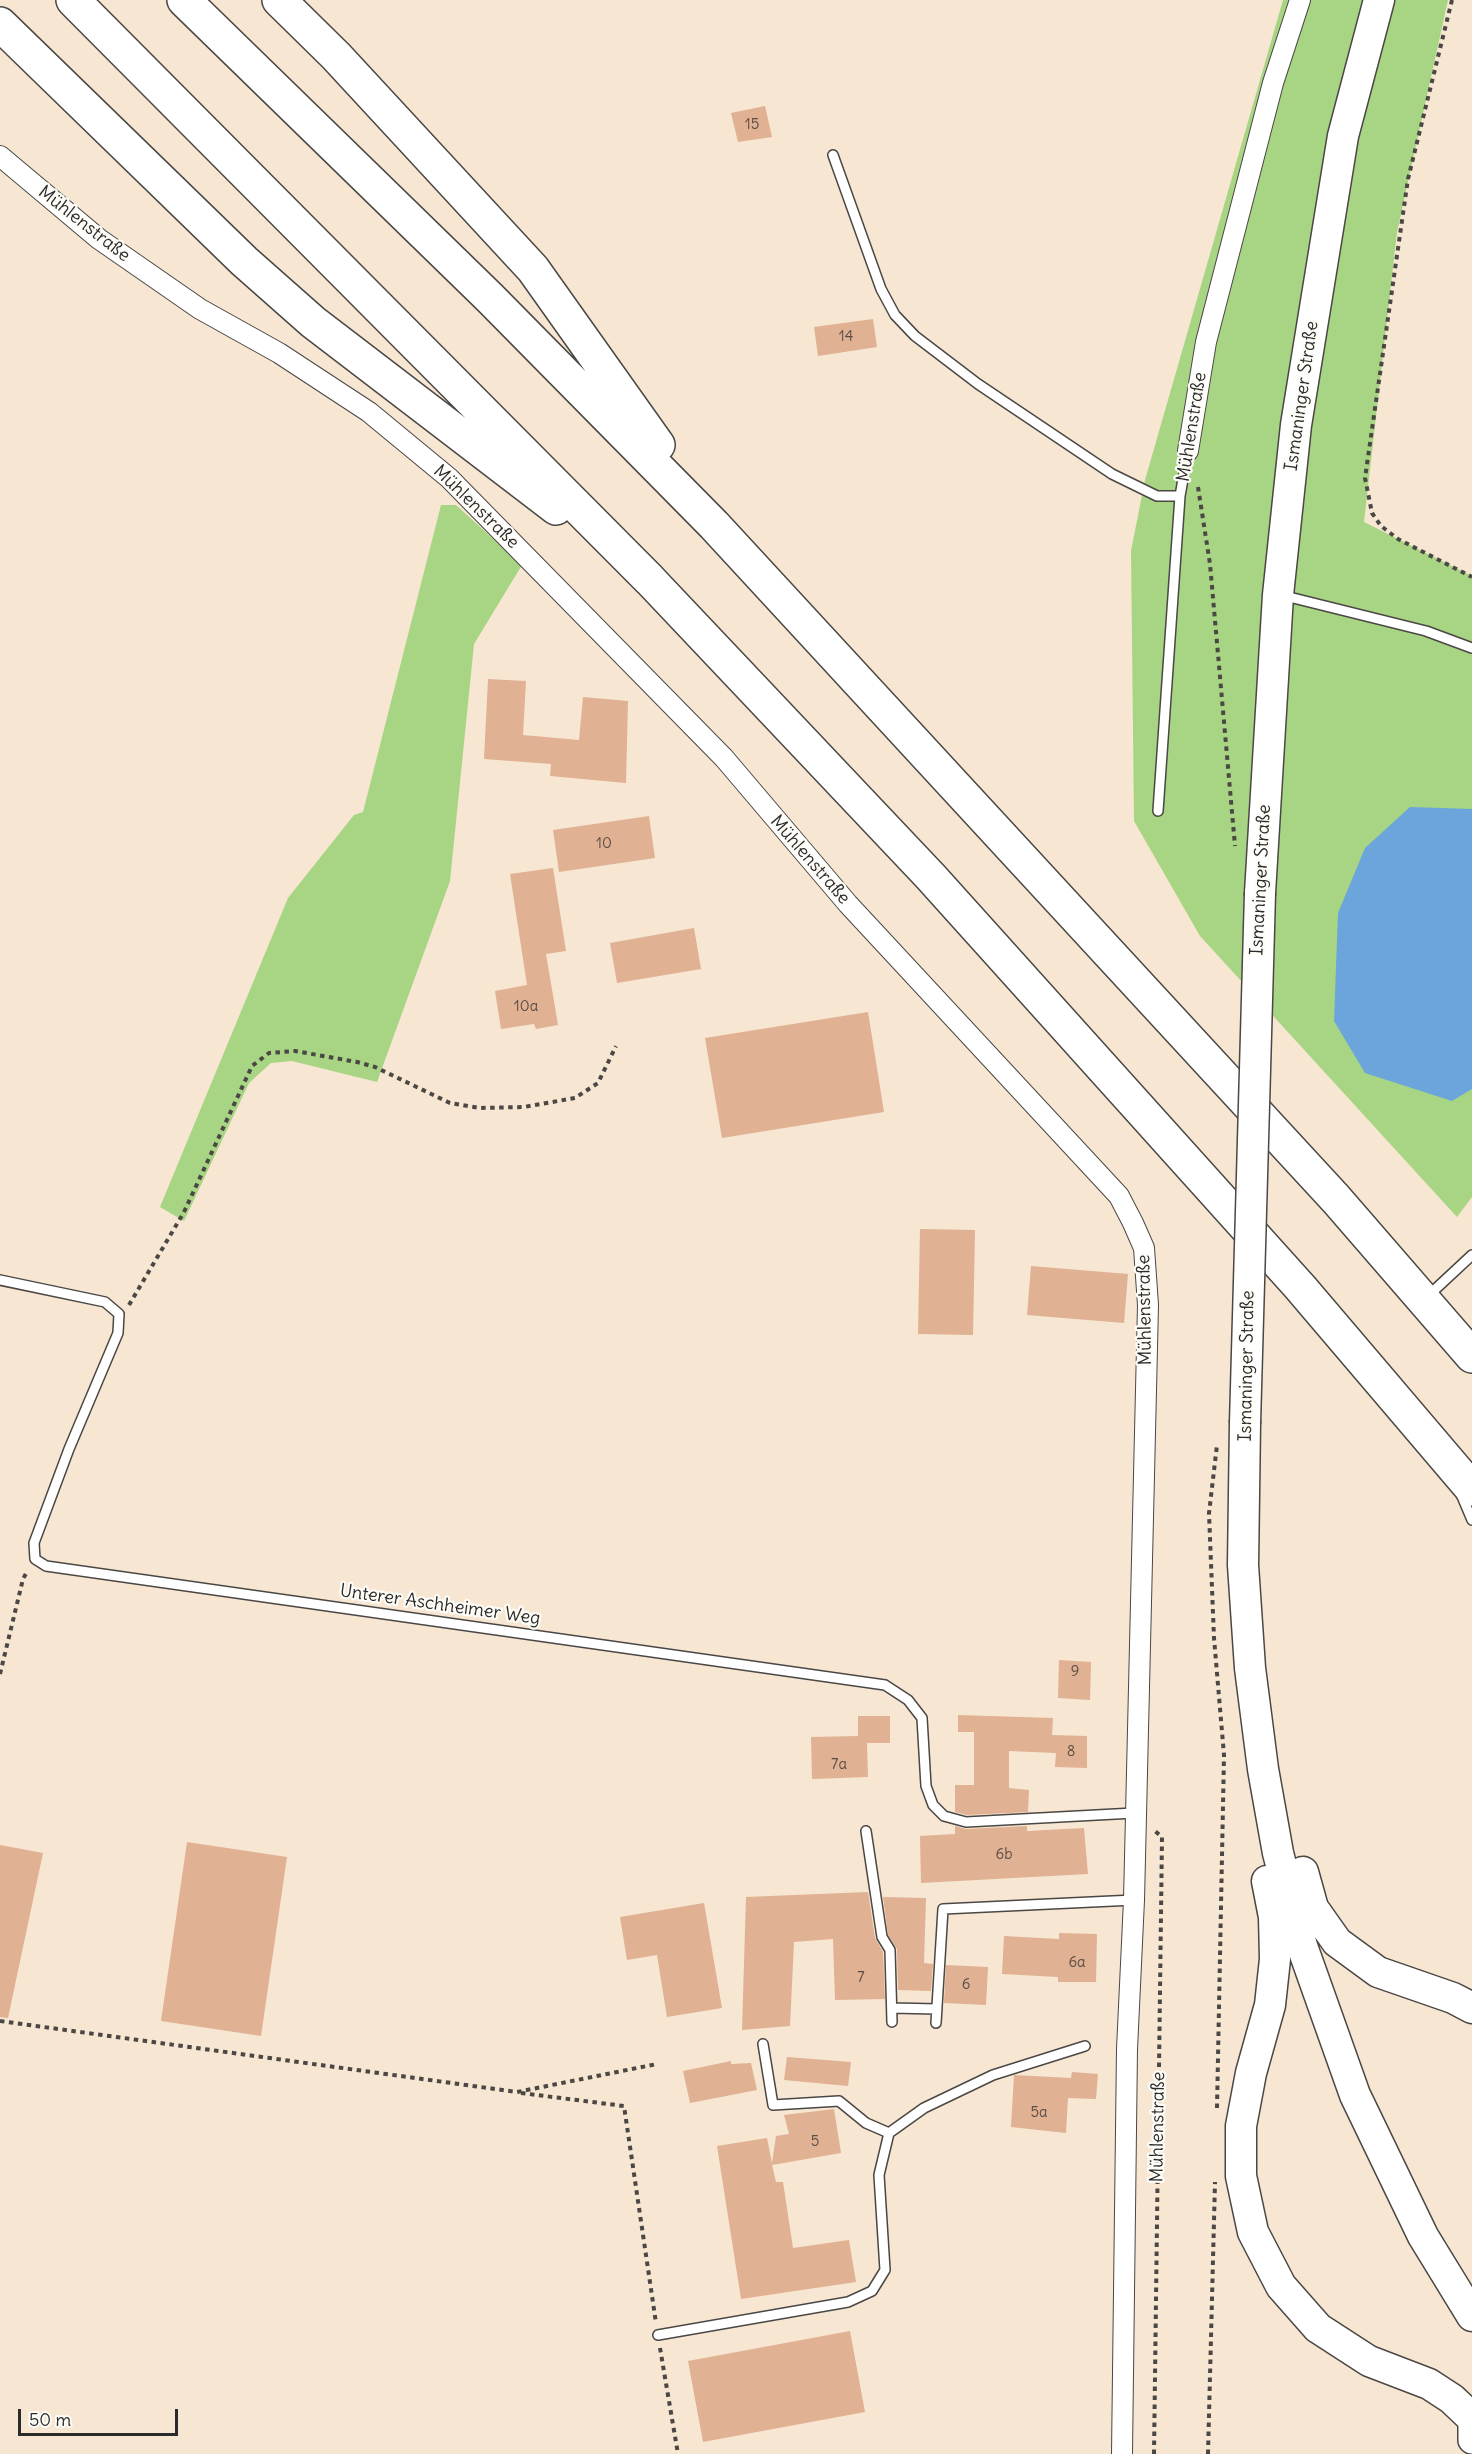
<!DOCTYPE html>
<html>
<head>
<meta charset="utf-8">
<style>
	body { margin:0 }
	#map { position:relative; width:1472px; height:2454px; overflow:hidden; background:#f7e6d2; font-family:Delius,sans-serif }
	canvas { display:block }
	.scale { position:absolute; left:18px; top:2409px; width:160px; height:27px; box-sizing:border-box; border:3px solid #2b2b2b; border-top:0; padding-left:8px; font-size:18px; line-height:21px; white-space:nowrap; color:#2b2b2b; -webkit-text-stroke:4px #fdfcf7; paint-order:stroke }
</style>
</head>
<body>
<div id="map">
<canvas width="1472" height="2454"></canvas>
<div class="scale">50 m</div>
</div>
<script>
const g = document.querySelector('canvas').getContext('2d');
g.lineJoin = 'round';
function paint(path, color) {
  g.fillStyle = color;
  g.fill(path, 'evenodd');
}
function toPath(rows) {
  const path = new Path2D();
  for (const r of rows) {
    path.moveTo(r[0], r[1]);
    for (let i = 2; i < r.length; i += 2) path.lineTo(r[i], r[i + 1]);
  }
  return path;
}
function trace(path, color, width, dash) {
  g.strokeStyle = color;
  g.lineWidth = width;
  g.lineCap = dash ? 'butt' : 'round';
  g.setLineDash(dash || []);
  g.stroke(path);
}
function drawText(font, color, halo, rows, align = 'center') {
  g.font = font + ' Delius,sans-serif';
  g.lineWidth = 4.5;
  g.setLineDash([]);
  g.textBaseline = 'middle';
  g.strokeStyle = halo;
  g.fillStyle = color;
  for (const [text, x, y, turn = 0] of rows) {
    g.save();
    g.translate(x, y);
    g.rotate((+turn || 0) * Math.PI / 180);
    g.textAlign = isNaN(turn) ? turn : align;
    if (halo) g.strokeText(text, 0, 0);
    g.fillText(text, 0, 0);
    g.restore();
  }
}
const green = toPath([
	[1283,0,1448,0,1397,232,1364,522,1472,576,1472,1197,1457,1217,1200,936,1134,821,1131,551,1145,480],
	[441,505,456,505,522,565,474,644,450,881,377,1082,292,1061,271,1063,249,1083,184,1221,160,1207,288,898,354,815,363,812]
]);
const water = toPath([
	[1410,807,1472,809,1472,1089,1452,1101,1365,1073,1334,1021,1338,913,1365,848]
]);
const building = toPath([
	[765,106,772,137,738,142,731,113],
	[873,319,877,347,818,356,814,327],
	[488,679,526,681,523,735,579,740,583,697,628,701,626,783,550,776,551,764,484,759],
	[649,816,655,858,559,872,553,830],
	[553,868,566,951,546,954,558,1025,536,1029,534,1024,501,1029,495,991,527,985,510,874],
	[694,928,701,969,617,983,610,943],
	[868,1012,884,1112,722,1138,705,1038],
	[920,1229,975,1230,973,1335,918,1334],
	[1031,1266,1128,1274,1124,1323,1027,1315],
	[1059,1660,1091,1662,1090,1700,1058,1698],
	[958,1715,1053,1718,1052,1735,1087,1736,1087,1768,1055,1767,1056,1753,1009,1751,1009,1788,1029,1790,1028,1812,967,1815,955,1812,955,1785,974,1785,974,1732,958,1732],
	[858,1716,890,1716,890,1743,867,1743,868,1777,812,1779,811,1737,858,1736],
	[955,1826,966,1829,1027,1826,1027,1831,1084,1828,1088,1874,921,1883,920,1836,955,1834],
	[187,1842,287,1857,261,2036,161,2021],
	[0,1845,43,1853,8,2018,0,2017],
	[868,1892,875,1938,883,1952,885,1999,835,2000,833,1939,794,1942,790,2026,742,2030,746,1897],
	[883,1897,926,1898,924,1963,933,1964,931,1991,898,1990,897,1949,888,1935],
	[704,1903,722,2008,667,2017,657,1955,627,1960,620,1917],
	[1059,1933,1097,1934,1096,1982,1058,1982,1058,1977,1002,1974,1004,1936,1059,1939],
	[946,1965,988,1967,986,2005,944,2003],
	[787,2057,851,2062,848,2086,784,2080],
	[731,2061,731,2064,751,2063,757,2090,690,2103,683,2071],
	[1072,2072,1098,2074,1096,2099,1068,2098,1066,2133,1011,2127,1014,2075,1071,2078],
	[834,2109,841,2153,772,2165,776,2182,783,2182,793,2248,849,2240,856,2282,741,2299,717,2146,767,2138,772,2163,776,2136,789,2134,784,2115],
	[850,2331,865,2412,703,2442,688,2361]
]);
const path = toPath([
	[1452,0,1408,179,1365,478,1372,513,1381,526,1398,539,1472,577],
	[1198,487,1210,564,1235,846],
	[129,1305,184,1212,252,1066,269,1053,295,1051,357,1062,375,1067,450,1103,480,1108,524,1107,575,1098,598,1083,616,1046],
	[0,1674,23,1579,28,1570],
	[0,2021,517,2092,657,2064],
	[521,2093,624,2106,656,2323],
	[1217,2108,1224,1755,1214,1638,1209,1513,1217,1445],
	[660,2348,678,2454],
	[1154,2454,1162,1837,1155,1831],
	[1208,2454,1215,2182]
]);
const service = toPath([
	[833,155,881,289,895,315,915,336,978,384,1112,474,1157,496,1180,496,1188,451],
	[1281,595,1426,631,1472,648],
	[1158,811,1180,496],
	[0,1280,105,1302,119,1314,118,1333,69,1449,34,1543,35,1559,46,1566,885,1685,908,1700,922,1718,926,1786,933,1805,944,1816,966,1822,1134,1813],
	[1428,1296,1472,1255],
	[1461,1494,1472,1520],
	[866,1831,882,1937,890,1950,892,2022],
	[892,2008,937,2009],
	[936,2023,943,1909,1134,1900],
	[763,2044,773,2105,839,2101,866,2123,889,2133],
	[658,2335,848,2302,872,2291,885,2270,879,2175,889,2133,924,2108,993,2075,1085,2046]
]);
const minor = toPath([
	[0,156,99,239,200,309,279,353,369,412,449,478,724,758,848,904,1119,1196,1133,1223,1144,1248,1148,1305,1134,1900,1127,2049,1122,2454],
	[1188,451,1206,342,1273,83,1300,0]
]);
const secondary = toPath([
	[1472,2417,1472,2440]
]);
const primary = toPath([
	[1260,893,1278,595,1296,425,1343,136,1379,0],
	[1245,1423,1243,1565,1250,1668,1263,1769,1278,1853,1302,1946,1355,2095,1423,2236,1472,2316],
	[1303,1872,1313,1908,1337,1942,1378,1972,1453,1998,1472,2008],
	[1267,1881,1274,1917,1275,1959,1270,2005,1251,2073,1241,2126,1241,2176,1253,2232,1281,2286,1318,2328,1369,2361,1429,2384,1452,2399,1472,2418]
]);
const motorway = toPath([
	[73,0,650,580,931,877,1300,1287,1472,1489],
	[184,0,490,298,714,525,1336,1199,1472,1356],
	[279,0,336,56,533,269,658,445],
	[0,24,244,261,313,322,556,508]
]);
const primaryBridge = toPath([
	[1245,1423,1260,893]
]);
const numberNames = [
	["15",752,125],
	["14",846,337],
	["10",604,844],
	["10a",526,1007],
	["9",1075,1672],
	["8",1071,1752],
	["7a",839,1765],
	["6b",1004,1855],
	["6a",1077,1963],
	["7",861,1978],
	["6",966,1985],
	["5a",1039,2113],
	["5",815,2142]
];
const streetNames = [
	["Mühlenstraße",84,224,38],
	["Ismaninger Straße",1302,396,-82],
	["Mühlenstraße",1192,427,-81],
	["Mühlenstraße",476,507,44],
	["Mühlenstraße",810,860,49],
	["Ismaninger Straße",1261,880,-87],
	["Mühlenstraße",1145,1310,-91],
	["Ismaninger Straße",1247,1366,-89],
	["Unterer Aschheimer Weg",440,1605,8],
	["Mühlenstraße",1158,2127,-89]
];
paint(green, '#a7d583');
paint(water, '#6ca5db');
paint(building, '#e0b192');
trace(service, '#4a4744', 12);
trace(minor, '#4a4744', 22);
trace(secondary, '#4a4744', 30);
trace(primary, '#4a4744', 33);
trace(motorway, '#4a4744', 36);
trace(path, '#4a4744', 4, [4.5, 4.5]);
trace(service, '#fff', 9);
trace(minor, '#fff', 20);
trace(secondary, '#fff', 27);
trace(primary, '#fff', 30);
trace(motorway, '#fff', 33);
trace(primaryBridge, '#4a4744', 33, []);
trace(primaryBridge, '#fff', 30);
drawText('15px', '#584c45', null, numberNames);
drawText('18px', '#2b2b2b', '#fdfcf7', streetNames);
</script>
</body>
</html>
